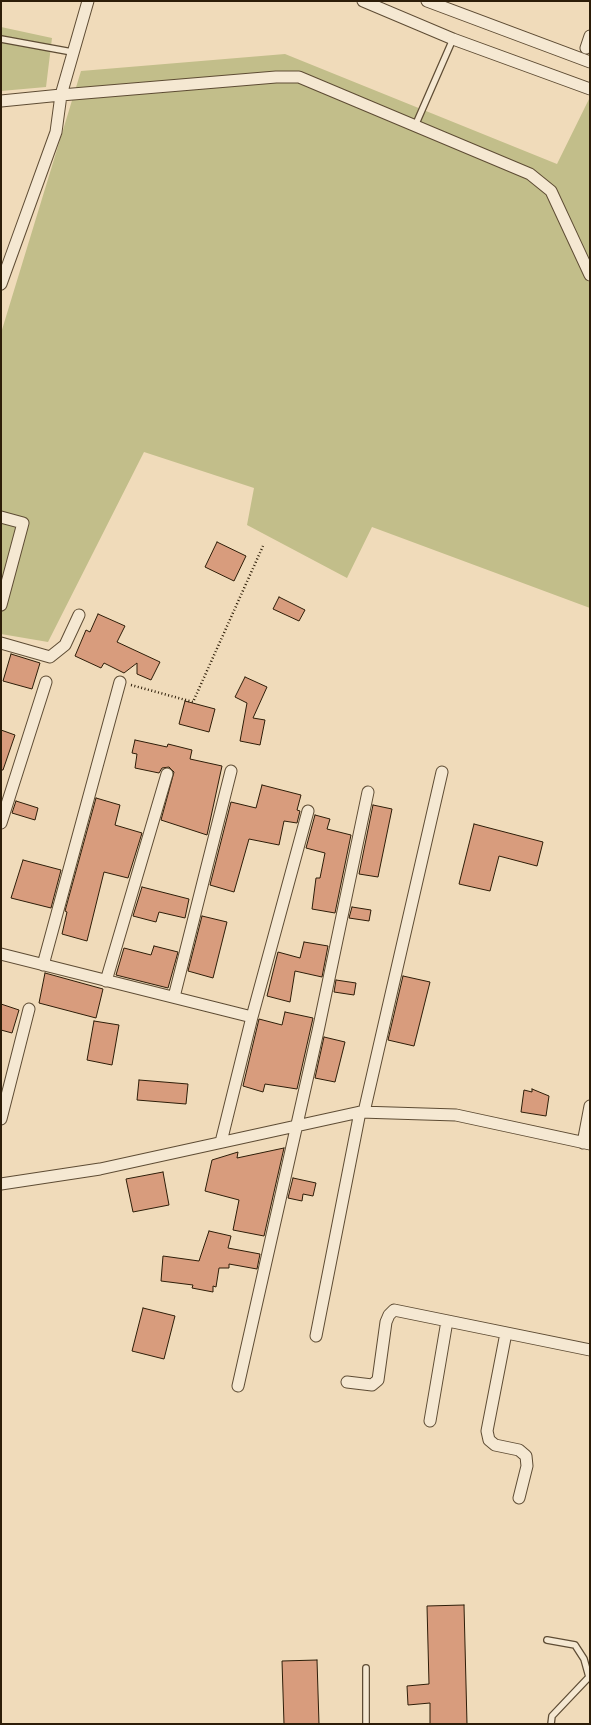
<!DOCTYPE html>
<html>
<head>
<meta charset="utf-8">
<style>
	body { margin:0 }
	#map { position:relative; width:591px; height:1725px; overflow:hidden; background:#f0dbba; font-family:"EB Garamond",serif }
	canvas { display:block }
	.frame { position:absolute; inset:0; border:2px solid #2d1d08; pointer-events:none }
</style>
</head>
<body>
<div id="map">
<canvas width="591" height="1725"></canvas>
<div class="frame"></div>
</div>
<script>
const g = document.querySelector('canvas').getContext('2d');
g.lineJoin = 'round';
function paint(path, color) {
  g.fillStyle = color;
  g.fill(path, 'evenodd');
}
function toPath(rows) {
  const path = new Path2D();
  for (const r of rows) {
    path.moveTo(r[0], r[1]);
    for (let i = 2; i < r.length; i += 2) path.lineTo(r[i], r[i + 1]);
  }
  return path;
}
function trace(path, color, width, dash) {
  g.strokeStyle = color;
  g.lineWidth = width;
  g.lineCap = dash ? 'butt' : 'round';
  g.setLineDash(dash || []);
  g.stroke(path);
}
const green = toPath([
	[1,27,52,38,46,87,1,91],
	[285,54,557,164,590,97,590,608,372,527,347,578,247,525,254,488,144,452,48,642,1,634,1,333,81,71]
]);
const building = toPath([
	[217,542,246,556,234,581,205,567,217,542],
	[279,597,305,610,299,621,273,609,279,597],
	[98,614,125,626,117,642,160,662,151,680,137,674,137,663,124,673,104,663,101,668,75,656,86,630,90,632,98,614],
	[11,654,40,663,32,689,3,681,11,654],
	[245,677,267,687,253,718,265,720,260,745,240,741,247,703,235,697,245,677],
	[185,701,215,709,209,732,179,724,185,701],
	[1,730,15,735,3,770,1,770,1,730],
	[135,740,167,747,168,744,192,750,190,759,222,766,207,835,161,820,174,772,169,767,162,768,159,773,135,768,137,754,132,753,135,740],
	[262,785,301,795,297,810,300,811,297,823,284,821,279,845,249,839,234,892,210,885,231,802,256,808,262,785],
	[96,798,120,805,115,825,142,833,128,878,104,872,87,941,62,934,67,912,65,911,96,798],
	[16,801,38,808,35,820,12,813,16,801],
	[373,805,392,809,378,877,359,874,373,805],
	[315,815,330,819,327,829,351,835,335,913,312,909,316,878,320,878,325,853,306,848,315,815],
	[474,824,543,842,537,866,499,856,490,891,459,884,474,824],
	[23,860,61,870,51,908,11,898,23,860],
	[142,887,189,899,185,918,159,912,156,922,133,916,142,887],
	[352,907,371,910,369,921,349,918,352,907],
	[202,916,227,922,213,978,188,971,202,916],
	[304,942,328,946,322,977,295,971,290,1002,267,996,278,952,300,958,304,942],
	[154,946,178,952,168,988,116,975,124,948,151,955,154,946],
	[45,973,103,989,96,1018,39,1003,45,973],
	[403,976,430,982,414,1046,388,1040,403,976],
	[336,980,356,983,354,995,334,992,336,980],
	[1,1004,19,1010,12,1033,1,1030,1,1004],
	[285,1012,313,1018,297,1089,265,1084,263,1092,243,1086,259,1019,282,1025,285,1012],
	[94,1021,119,1025,112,1065,87,1060,94,1021],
	[324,1037,345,1042,335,1082,315,1078,324,1037],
	[139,1080,188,1084,186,1104,137,1100,139,1080],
	[532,1089,549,1096,546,1116,521,1112,524,1090,532,1092,532,1089],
	[284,1148,264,1236,233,1230,239,1200,205,1191,212,1160,238,1152,237,1158,284,1148],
	[163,1172,169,1205,133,1212,126,1179,163,1172],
	[293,1178,316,1183,313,1196,303,1194,302,1201,288,1198,293,1178],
	[209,1231,231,1236,228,1248,260,1254,257,1269,229,1264,229,1268,219,1268,216,1287,213,1286,213,1292,192,1288,193,1285,161,1281,163,1256,199,1261,209,1231],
	[143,1308,175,1316,164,1359,132,1351,143,1308],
	[464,1605,467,1724,430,1724,430,1703,408,1705,407,1686,429,1684,427,1606,464,1605],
	[317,1660,319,1724,284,1724,282,1661,317,1660]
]);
const path = toPath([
	[131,685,193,702,263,546]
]);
const lane = toPath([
	[1,39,72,52],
	[415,126,453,39],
	[547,1640,575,1645,584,1659,589,1677,552,1716,551,1724],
	[366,1668,366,1724]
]);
const street = toPath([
	[88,1,61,95,276,77,299,77,530,174,551,191,590,275],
	[363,1,453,39,590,89],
	[427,1,590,62],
	[586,48,590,36],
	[1,101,61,95,56,132,1,284],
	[1,517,23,523,1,605],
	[1,643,50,657,65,645,79,615],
	[1,823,46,682],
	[1,954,252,1017],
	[43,965,120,682],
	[106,981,167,774],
	[174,997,231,771],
	[364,1112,442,772],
	[1,1119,29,1009],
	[221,1142,252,1017,308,811],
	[583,1143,590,1106],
	[1,1184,100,1169,360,1112,456,1115,590,1144],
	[506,1333,487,1431,489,1440,495,1445,519,1450,526,1456,527,1466,519,1498],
	[316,1336,360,1112],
	[347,1382,372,1385,378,1380,386,1322,389,1315,394,1310,590,1350],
	[238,1386,318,1031,368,792],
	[430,1421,447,1321]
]);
paint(green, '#c2be8a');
paint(building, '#d89c7d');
trace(building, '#2d1d08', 1);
trace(lane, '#5e4c34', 8);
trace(street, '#5e4c34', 13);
trace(path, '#2d1d08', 2.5, [1, 2.5]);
trace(lane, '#f5e8d2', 5.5);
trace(street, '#f5e8d2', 11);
</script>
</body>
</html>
